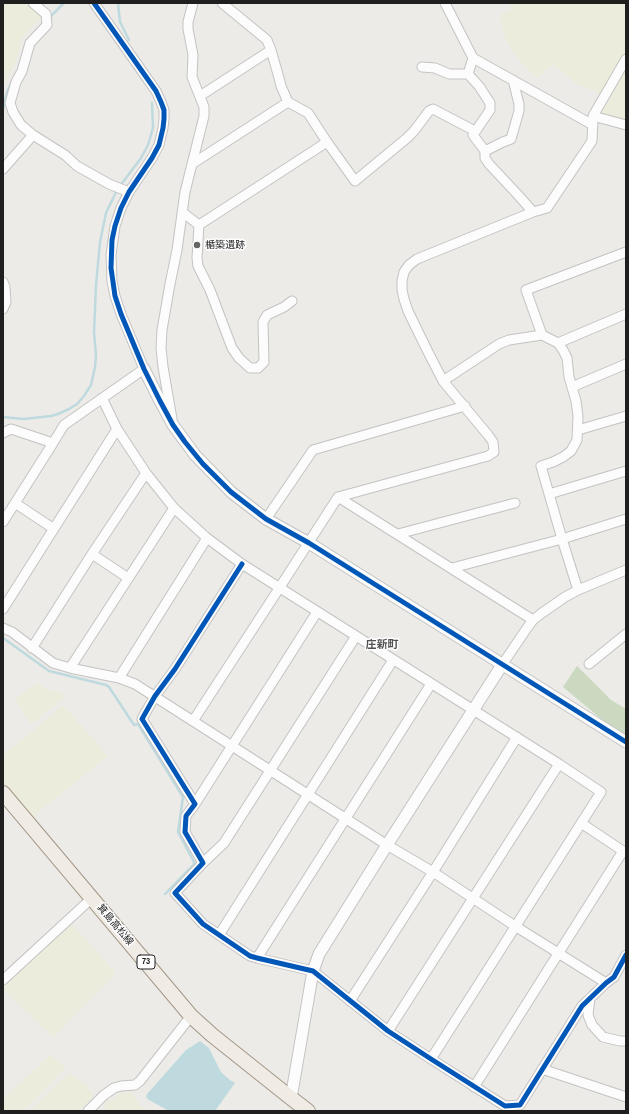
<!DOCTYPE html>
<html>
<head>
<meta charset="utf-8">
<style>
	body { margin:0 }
	#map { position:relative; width:629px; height:1114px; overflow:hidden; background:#edebe8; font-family:"Archivo Narrow",sans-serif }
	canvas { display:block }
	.frame { position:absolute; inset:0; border:4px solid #1f1f1f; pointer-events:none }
</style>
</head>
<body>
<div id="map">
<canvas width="629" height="1114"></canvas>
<div class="frame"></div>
</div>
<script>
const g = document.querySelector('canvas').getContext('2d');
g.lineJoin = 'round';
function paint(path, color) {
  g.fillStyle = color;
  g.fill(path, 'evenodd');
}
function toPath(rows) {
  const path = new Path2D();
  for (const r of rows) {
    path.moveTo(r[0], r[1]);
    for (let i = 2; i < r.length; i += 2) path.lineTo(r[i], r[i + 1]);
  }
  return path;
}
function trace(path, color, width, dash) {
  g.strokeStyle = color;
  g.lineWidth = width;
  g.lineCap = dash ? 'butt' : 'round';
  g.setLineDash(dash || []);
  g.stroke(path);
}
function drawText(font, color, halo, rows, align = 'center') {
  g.font = font + ' "Archivo Narrow","Noto Sans JP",sans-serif';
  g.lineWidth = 3;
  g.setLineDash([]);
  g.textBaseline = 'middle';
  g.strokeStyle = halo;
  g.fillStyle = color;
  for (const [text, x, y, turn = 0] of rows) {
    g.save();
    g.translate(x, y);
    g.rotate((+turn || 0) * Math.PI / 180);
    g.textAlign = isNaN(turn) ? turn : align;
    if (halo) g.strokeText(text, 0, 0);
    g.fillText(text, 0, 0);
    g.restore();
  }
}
const farmland = toPath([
	[3,3,26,3,41,17,23,37,21,42,16,63,3,86],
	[509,3,626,3,626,49,601,94,577,84,553,64,537,78,521,62,511,49,505,38,499,16,512,9],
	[626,68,626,120,601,113],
	[38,683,44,688,67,695,32,724,14,700],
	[63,705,108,756,32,817,3,782,3,755,34,730],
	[71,923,116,973,53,1037,3,989,3,985],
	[50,1055,58,1060,66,1068,23,1111,3,1111,3,1099],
	[69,1073,84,1083,94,1096,79,1111,30,1111],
	[130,1092,133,1093,137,1101,141,1106,148,1111,108,1111,104,1105,105,1103,116,1097,119,1093]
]);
const forest = toPath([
	[577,666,611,700,626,709,626,735,605,722,563,687]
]);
const water = toPath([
	[200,1041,209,1048,221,1072,230,1080,235,1083,215,1111,169,1111,149,1100,146,1097,147,1094,186,1050]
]);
const stream = toPath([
	[118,3,120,22,129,40],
	[49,18,64,3],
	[3,109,7,92,13,79],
	[120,186,141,158,148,145,153,128,152,103],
	[3,417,24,419,51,416,58,414,69,409,77,404,84,396,91,385,95,367,96,355,94,333,96,285,100,242,106,213,117,190],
	[3,638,49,671,106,685,109,687,134,725,138,724,183,797,178,832,194,862,194,864,165,894]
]);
const minor = toPath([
	[222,3,267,40,271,50,279,78,281,86,288,102,308,113,327,142,355,181,407,138,414,131,429,111,433,109,475,131],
	[445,3,473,58,593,125],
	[422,67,435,68,449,74,468,74,473,58],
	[468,74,479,86,490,103,490,110,473,135,485,151],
	[513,80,519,104,519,111,511,139,503,142,485,151,485,158,489,164,518,195,533,212],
	[200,96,271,50],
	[593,116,626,125],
	[33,135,65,155,77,166,109,184,129,192],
	[192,164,288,102],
	[3,169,33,135,21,125,13,112,10,103,16,82,22,71,30,43,47,25,46,14,33,3],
	[182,212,199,225,327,142],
	[199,225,197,258,198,266,210,290,232,348,239,358,250,368,258,368,264,362,263,322,267,315,284,307,292,301],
	[3,282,5,287,6,302,3,309],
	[542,335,526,290,626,252],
	[558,343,626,314],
	[443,381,499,344,509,340,542,335,558,343,563,350,567,358,569,377,576,401,578,416,577,440,571,451,563,457,553,462,541,466,562,539,578,590],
	[572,387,626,364],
	[102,398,117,429,146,473,174,508,207,538,242,564,559,764,601,792,431,1059],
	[172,419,163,367,161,348,162,330,170,284,177,250,185,192,204,116,204,107,192,77,193,55,188,29,188,22,193,3],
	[578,430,626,416],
	[3,433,11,429,53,443,64,425,144,369,121,314,115,296,112,281,111,255,115,226,121,208,129,192,152,158,159,145,163,128,164,119,164,110,161,102,156,91,94,3],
	[549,494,626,471],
	[338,497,533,620],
	[15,503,54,529],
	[266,519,313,450,465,406],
	[3,522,53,443],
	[398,534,515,503],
	[92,554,128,578],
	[242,564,175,669,155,696,142,719,195,804,186,816,185,832,203,863,175,893,203,924,250,956,257,958,313,971,388,1031,431,1059,505,1106,520,1105,582,1006,606,983,614,977,626,955],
	[452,568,562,539,626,519],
	[3,609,117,429],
	[3,628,12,632,53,663,70,668,119,678,135,684,387,845,433,872,515,926,606,983],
	[32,648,92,554,146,473],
	[589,664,626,634],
	[502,665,527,628,533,620,542,613,565,597,578,590,626,570],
	[70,668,174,508],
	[119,678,207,538],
	[193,721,280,587,338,497,488,456,494,452,493,442,488,435,443,381,427,350,408,311,404,299,402,290,402,281,404,272,409,265,417,259,533,212,547,208,592,141,593,116,626,59],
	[195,804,317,612],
	[581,823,626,853],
	[203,863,224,843,356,636],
	[219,935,393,660],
	[257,958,431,684],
	[3,980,92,898],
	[590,998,588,1015,592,1025,603,1037,620,1041,626,1041],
	[350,1001,433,872,517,737],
	[388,1031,559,764],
	[542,1069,626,1097],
	[474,1087,623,851],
	[88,1111,104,1095,114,1088,121,1086,135,1085,140,1081,191,1016]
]);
const tertiary = toPath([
	[144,369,160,401,173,425,195,455,231,492,266,519,309,543,626,742],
	[291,1098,313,971,319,954,387,845,502,665]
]);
const primary = toPath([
	[3,793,191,1016,212,1035,291,1098,308,1111]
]);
const cycleway = toPath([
	[94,3,156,91,161,102,164,110,164,119,163,128,159,145,152,158,129,192,121,208,115,226,112,240,111,268,115,296,121,314,144,369,160,401,173,425,185,442,203,464,231,492,266,519,309,543,626,742],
	[242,564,175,669,155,696,142,719,195,804,186,816,185,832,203,863,175,893,203,924,250,956,257,958,313,971,388,1031,431,1059,505,1106,520,1105,582,1006,606,983,614,977,626,955]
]);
const markers = [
	[197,245,4,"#676665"]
];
const shields = [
	[146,962,18]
];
const shieldNames = [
	["73",146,962]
];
const poiNames = [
	["楯築遺跡",205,245]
];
const streetNames = [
	["箕島高松線",115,925,50]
];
const neighbourhoodNames = [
	["庄新町",382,645]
];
paint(farmland, '#ececdc');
paint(forest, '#cad9bf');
paint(water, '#bedade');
trace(stream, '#bedade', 2.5);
trace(minor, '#c4c3c2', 11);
trace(tertiary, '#c4c3c2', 13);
trace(primary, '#a29786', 16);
trace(minor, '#fcfcfc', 9);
trace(tertiary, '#fcfcfc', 11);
trace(primary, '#f0ebe5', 14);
trace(cycleway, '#0057b8', 5);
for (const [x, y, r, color] of markers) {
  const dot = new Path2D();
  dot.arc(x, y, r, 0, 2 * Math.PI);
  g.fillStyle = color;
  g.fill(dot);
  trace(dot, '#fff', 1.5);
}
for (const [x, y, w] of shields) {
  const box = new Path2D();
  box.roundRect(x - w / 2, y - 7, w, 14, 3);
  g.fillStyle = '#fff';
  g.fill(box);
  trace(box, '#1f1f1f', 1);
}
drawText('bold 9px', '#1f1f1f', null, shieldNames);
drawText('10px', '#1f1f1f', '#fff', poiNames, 'left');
drawText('10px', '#1f1f1f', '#fff', streetNames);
drawText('bold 11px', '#525252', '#fff', neighbourhoodNames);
</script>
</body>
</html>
